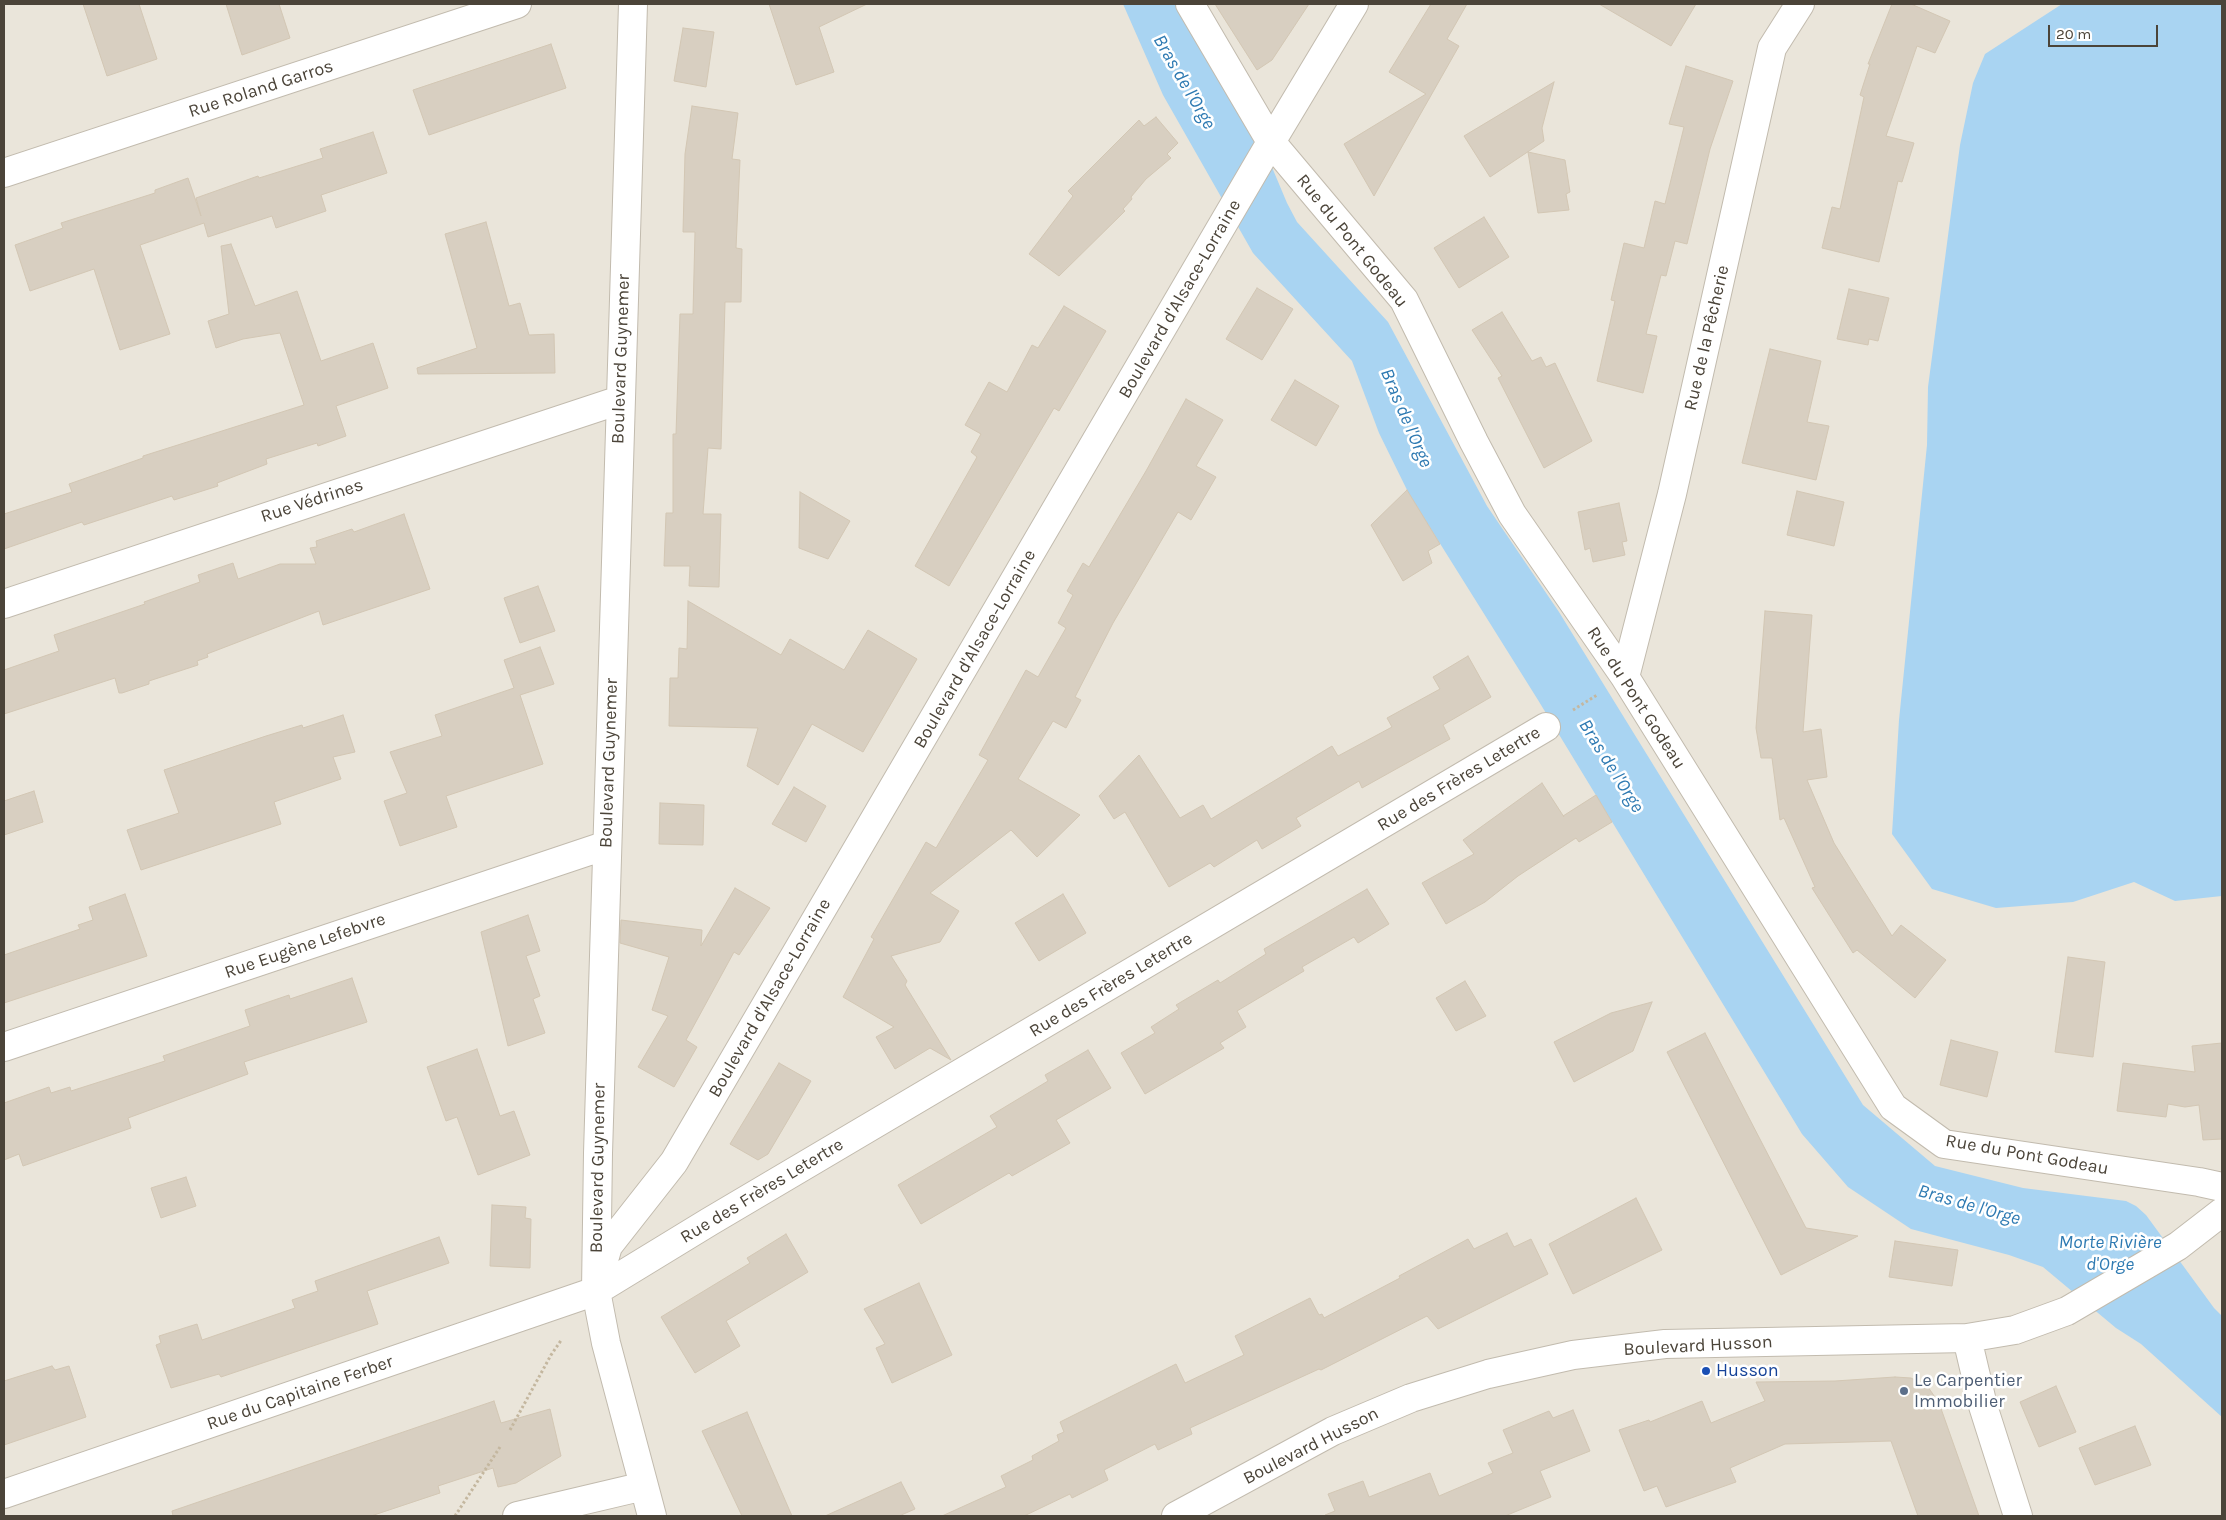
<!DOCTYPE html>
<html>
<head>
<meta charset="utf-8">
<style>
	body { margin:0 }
	#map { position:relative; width:2226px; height:1520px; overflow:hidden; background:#f6f3ec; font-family:Karla,sans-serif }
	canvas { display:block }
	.frame { position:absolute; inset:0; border:5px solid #4b4439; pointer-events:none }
	.scale { position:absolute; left:2048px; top:25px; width:110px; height:22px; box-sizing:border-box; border:2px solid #4b4439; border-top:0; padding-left:6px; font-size:15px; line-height:18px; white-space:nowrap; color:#4b4439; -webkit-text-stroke:4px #fff; paint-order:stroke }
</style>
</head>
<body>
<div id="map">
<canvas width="2226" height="1520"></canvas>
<div class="frame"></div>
<div class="scale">20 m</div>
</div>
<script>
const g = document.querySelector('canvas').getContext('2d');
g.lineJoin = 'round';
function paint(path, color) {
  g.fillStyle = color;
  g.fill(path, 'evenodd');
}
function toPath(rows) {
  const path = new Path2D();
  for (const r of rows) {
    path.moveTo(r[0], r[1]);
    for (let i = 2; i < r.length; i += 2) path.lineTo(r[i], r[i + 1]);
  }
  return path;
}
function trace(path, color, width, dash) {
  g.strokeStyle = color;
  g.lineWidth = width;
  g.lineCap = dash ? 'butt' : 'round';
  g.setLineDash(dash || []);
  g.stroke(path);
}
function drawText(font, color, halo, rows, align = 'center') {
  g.font = font + ' Karla,sans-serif';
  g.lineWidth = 5;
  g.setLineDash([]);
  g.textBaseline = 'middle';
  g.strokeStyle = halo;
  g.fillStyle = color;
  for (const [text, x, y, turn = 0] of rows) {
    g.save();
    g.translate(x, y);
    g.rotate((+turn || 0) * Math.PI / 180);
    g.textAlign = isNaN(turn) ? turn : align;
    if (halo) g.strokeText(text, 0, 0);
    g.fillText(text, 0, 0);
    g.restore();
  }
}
const residential = toPath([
	[4,4,2222,4,2222,1516,4,1516]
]);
const water = toPath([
	[1123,4,1182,4,1258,134,1287,203,1297,222,1388,322,1487,506,1559,612,1863,1105,1935,1166,2023,1188,2126,1201,2136,1206,2146,1215,2214,1308,2222,1316,2222,1417,2141,1344,2116,1328,2043,1267,2009,1255,1911,1229,1848,1187,1802,1134,1538,700,1409,494,1379,433,1352,361,1253,253,1163,95],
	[2062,4,2222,4,2222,896,2175,901,2134,882,2073,902,1996,908,1932,889,1892,834,1899,720,1927,445,1928,387,1960,145,1973,83,1985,54]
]);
const building = toPath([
	[83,4,139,4,157,59,107,76,83,4],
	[226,4,279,4,290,38,242,55,226,4],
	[769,4,867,4,819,27,834,72,796,85,769,4],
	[1215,4,1309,4,1272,60,1257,70,1215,4],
	[1431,4,1467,4,1447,39,1459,46,1374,196,1344,144,1426,94,1389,72,1431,4],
	[1599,4,1696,4,1671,46,1599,4],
	[1892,4,1911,4,1950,21,1935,53,1917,46,1886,136,1914,143,1902,182,1898,181,1879,262,1822,248,1832,207,1840,209,1864,97,1860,95,1870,64,1868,64,1892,4],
	[683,28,714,32,706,87,674,81,683,28],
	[551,44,566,88,429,135,413,90,551,44],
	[1686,66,1733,81,1710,149,1687,244,1675,241,1666,276,1661,275,1646,334,1657,336,1643,393,1597,381,1615,301,1611,300,1624,243,1644,248,1655,201,1665,204,1684,127,1669,124,1686,66],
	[1554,82,1542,128,1544,141,1490,177,1464,136,1554,82],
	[692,106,738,113,732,159,740,160,736,248,742,249,741,302,725,302,721,449,708,448,703,514,721,514,719,587,689,586,690,566,664,566,666,513,673,513,673,434,676,434,680,314,693,314,695,232,683,232,685,154,692,106],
	[1156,117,1178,143,1167,154,1171,158,1146,179,1131,197,1132,199,1123,209,1125,211,1059,276,1029,254,1073,196,1068,191,1139,120,1144,126,1156,117],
	[373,132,387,173,321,195,326,211,276,228,272,216,208,237,204,223,140,245,170,334,120,350,94,269,30,291,15,245,63,228,61,223,155,193,155,190,188,178,201,216,196,198,258,176,259,178,323,158,320,149,373,132],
	[1528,152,1565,160,1570,192,1566,194,1569,210,1538,213,1528,152],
	[1484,217,1509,257,1459,288,1434,248,1484,217],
	[486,222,509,306,520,303,529,335,554,334,555,373,418,374,417,368,477,348,445,234,486,222],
	[231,244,255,306,297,291,321,361,373,343,388,388,336,406,346,436,318,446,317,443,266,459,267,464,217,483,218,486,174,500,172,496,84,525,82,522,4,549,4,514,72,492,69,484,143,458,143,456,304,405,280,333,243,339,216,348,208,321,229,314,221,246,231,244],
	[1257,288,1293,309,1262,360,1226,339,1257,288],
	[1849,289,1889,298,1878,341,1869,339,1868,345,1837,339,1849,289],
	[1064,306,1106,331,1059,411,1054,408,949,586,915,566,977,457,971,452,981,434,965,425,989,382,1007,392,1032,345,1038,348,1064,306],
	[1502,312,1532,361,1541,357,1546,367,1555,363,1592,441,1544,468,1498,378,1502,376,1472,330,1502,312],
	[1770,349,1821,361,1807,422,1829,426,1816,480,1742,463,1770,349],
	[1295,380,1339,406,1316,446,1271,420,1295,380],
	[1186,399,1223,420,1196,466,1216,477,1191,520,1178,512,1113,623,1075,697,1081,700,1066,728,1053,721,1018,779,1080,815,1037,857,1011,830,930,893,959,911,940,942,891,956,907,981,905,985,951,1060,930,1048,895,1069,876,1037,894,1027,843,997,874,939,871,937,926,842,936,848,988,760,979,755,1026,670,1038,677,1066,628,1058,623,1073,595,1067,591,1083,563,1089,567,1146,471,1186,399],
	[1407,490,1440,544,1428,551,1432,563,1403,581,1371,525,1407,490],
	[1797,491,1844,502,1834,546,1787,535,1797,491],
	[800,492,850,521,828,559,799,548,800,492],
	[1619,503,1627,541,1622,542,1625,555,1593,562,1590,548,1585,550,1578,512,1619,503],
	[404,514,430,589,323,625,319,611,207,654,208,657,197,661,198,665,149,681,149,684,122,693,119,693,115,678,4,714,4,670,59,651,54,635,145,604,144,602,200,582,198,575,233,563,238,579,280,564,316,564,310,548,317,547,316,541,352,529,354,532,404,514],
	[538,586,555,631,520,643,504,598,538,586],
	[688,601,781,655,790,639,844,670,868,630,917,659,863,752,812,724,778,785,747,766,758,728,669,726,670,678,678,678,679,648,687,649,688,601],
	[1765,611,1812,615,1803,732,1821,729,1827,777,1807,780,1834,843,1892,936,1901,925,1946,960,1915,998,1857,950,1853,953,1812,888,1815,887,1784,818,1780,820,1772,758,1761,758,1756,728,1765,611],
	[540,647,554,684,520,695,543,764,446,796,457,827,400,846,384,801,407,793,390,752,442,736,435,715,514,688,504,660,540,647],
	[1468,656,1491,697,1443,725,1450,739,1362,788,1359,781,1296,818,1301,826,1262,849,1257,840,1214,867,1210,863,1169,887,1125,812,1114,819,1099,796,1139,755,1180,818,1203,805,1211,819,1332,746,1338,756,1392,727,1387,718,1440,689,1433,677,1468,656],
	[343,715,355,752,333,757,341,779,274,802,281,824,141,870,127,830,179,813,164,770,266,736,302,725,303,728,343,715],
	[1542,783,1564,817,1563,816,1596,795,1612,822,1579,842,1576,838,1518,876,1485,902,1446,924,1422,883,1474,854,1463,840,1542,783],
	[794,787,826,806,806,842,772,824,794,787],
	[34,791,43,822,4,835,4,801,34,791],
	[660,803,704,805,703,845,659,844,660,803],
	[735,888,770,908,739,955,734,952,686,1040,697,1047,674,1087,638,1067,668,1016,652,1010,669,957,620,943,621,920,702,930,701,946,735,888],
	[1367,889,1389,924,1358,943,1354,937,1302,967,1304,971,1237,1011,1246,1027,1220,1043,1224,1048,1145,1094,1121,1053,1155,1033,1151,1027,1179,1009,1176,1005,1218,980,1220,983,1266,954,1264,949,1367,889],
	[125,894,147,956,4,1003,4,955,80,929,78,925,93,920,89,907,125,894],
	[1063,894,1086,933,1039,961,1015,923,1063,894],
	[528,915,540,951,526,956,540,996,533,999,545,1033,508,1046,481,932,528,915],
	[2068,957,2105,962,2093,1057,2055,1052,2068,957],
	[352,978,367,1022,244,1062,248,1074,128,1118,131,1128,23,1166,19,1154,4,1160,4,1103,49,1087,51,1093,70,1087,71,1091,165,1061,163,1056,250,1026,245,1010,289,995,290,999,352,978],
	[1465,981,1486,1016,1456,1031,1436,998,1465,981],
	[1652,1002,1633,1051,1574,1082,1554,1042,1611,1013,1652,1002],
	[1705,1033,1806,1228,1858,1236,1781,1275,1667,1052,1705,1033],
	[1951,1040,1998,1052,1987,1097,1940,1085,1951,1040],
	[2222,1043,2222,1139,2203,1140,2199,1105,2185,1107,2168,1104,2166,1117,2117,1111,2123,1063,2195,1072,2192,1046,2222,1043],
	[477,1049,500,1116,514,1111,530,1155,478,1175,457,1117,446,1121,427,1067,477,1049],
	[1088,1050,1111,1088,1056,1120,1070,1143,1012,1176,1009,1173,921,1224,898,1185,997,1127,990,1116,1048,1081,1045,1075,1088,1050],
	[779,1063,811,1081,768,1154,758,1160,730,1144,779,1063],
	[186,1177,196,1206,161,1218,151,1188,186,1177],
	[1636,1198,1662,1250,1573,1294,1549,1244,1636,1198],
	[492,1205,526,1207,525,1218,531,1219,530,1268,490,1266,492,1205],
	[1507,1233,1514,1247,1531,1239,1548,1274,1438,1329,1427,1316,1321,1370,1319,1369,1190,1428,1192,1434,1158,1450,1155,1444,1104,1470,1108,1480,1072,1498,1070,1494,1024,1516,942,1516,1006,1487,1001,1476,1033,1460,1032,1456,1059,1441,1057,1435,1064,1432,1060,1422,1176,1364,1185,1383,1244,1355,1235,1336,1310,1298,1319,1315,1322,1314,1324,1318,1400,1278,1399,1276,1468,1239,1474,1249,1507,1233],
	[786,1234,808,1272,726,1321,740,1346,695,1373,661,1317,750,1263,747,1258,786,1234],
	[439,1237,449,1263,367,1291,378,1324,221,1377,219,1374,171,1388,156,1345,161,1343,159,1336,197,1324,202,1340,295,1308,292,1300,318,1291,315,1281,439,1237],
	[1895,1241,1958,1250,1952,1286,1889,1277,1895,1241],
	[919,1283,952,1355,892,1383,876,1348,885,1344,864,1309,919,1283],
	[52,1366,55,1370,69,1366,86,1417,4,1445,4,1381,52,1366],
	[1895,1377,1911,1378,1928,1387,1939,1403,1979,1516,1918,1516,1891,1441,1785,1444,1730,1468,1736,1482,1666,1507,1657,1486,1644,1491,1619,1430,1649,1420,1650,1422,1702,1401,1711,1423,1765,1401,1756,1382,1835,1381,1895,1377],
	[2056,1386,2076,1432,2039,1447,2020,1402,2056,1386],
	[494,1401,501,1423,550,1409,561,1456,516,1483,498,1487,493,1468,438,1486,440,1493,371,1516,173,1516,172,1511,494,1401],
	[1573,1410,1590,1451,1540,1471,1551,1497,1505,1516,1326,1516,1325,1515,1335,1511,1328,1494,1363,1481,1369,1497,1430,1473,1439,1496,1493,1473,1488,1463,1513,1453,1503,1430,1549,1411,1553,1418,1573,1410],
	[747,1412,759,1440,792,1516,742,1516,702,1431,747,1412],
	[2135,1426,2151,1465,2095,1485,2079,1448,2135,1426],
	[901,1482,915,1509,899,1516,825,1516,901,1482]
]);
const path = toPath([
	[1573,710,1597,695],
	[510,1430,551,1355,562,1339],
	[455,1516,500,1447]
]);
const minor = toPath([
	[633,4,598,1153,596,1291,606,1343,652,1516],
	[1190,4,1271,142,1404,300,1474,442,1512,514,1625,677,1893,1107,1944,1144,2199,1182,2222,1187],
	[4,173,517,4],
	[4,604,620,400],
	[1625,677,1672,494,1772,48,1800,4],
	[4,1047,607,845],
	[601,1270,608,1246,674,1162,1271,142,1354,4],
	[1967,1338,1983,1406,2018,1516],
	[4,1494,596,1291,709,1222,1546,727],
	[517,1516,644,1486],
	[1176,1516,1333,1431,1411,1398,1488,1374,1573,1355,1665,1344,1967,1338,2015,1330,2067,1311,2178,1246,2222,1212]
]);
const markers = [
	[1706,1371,5,"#1a4fb4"],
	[1904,1391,5,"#5c6f8a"]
];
const streetNames = [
	["Rue Roland Garros",261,89,-18],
	["Rue du Pont Godeau",1352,241,51],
	["Boulevard d'Alsace-Lorraine",1180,299,-60],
	["Rue de la Pêcherie",1707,338,-77],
	["Boulevard Guynemer",621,359,-88],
	["Rue Védrines",312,501,-18],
	["Boulevard d'Alsace-Lorraine",975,649,-60],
	["Rue du Pont Godeau",1636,698,57],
	["Boulevard Guynemer",609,763,-88],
	["Rue des Frères Letertre",1459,779,-31],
	["Rue Eugène Lefebvre",305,946,-19],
	["Rue des Frères Letertre",1111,985,-31],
	["Boulevard d'Alsace-Lorraine",770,998,-60],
	["Rue du Pont Godeau",2027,1155,10],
	["Boulevard Guynemer",598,1168,-89],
	["Rue des Frères Letertre",762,1191,-31],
	["Boulevard Husson",1698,1346,-3],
	["Rue du Capitaine Ferber",300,1393,-19],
	["Boulevard Husson",1311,1446,-27]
];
const transitNames = [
	["Husson",1716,1371]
];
const serviceNames = [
	["Le Carpentier",1914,1381],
	["Immobilier",1914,1402]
];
const waterNames = [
	["Bras de l'Orge",1184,82,60],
	["Bras de l'Orge",1406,418,67],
	["Bras de l'Orge",1611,766,58],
	["Bras de l'Orge",1969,1205,16],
	["Morte Rivière",2110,1243],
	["d'Orge",2110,1265]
];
paint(residential, '#eae5da');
paint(water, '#a9d4f2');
paint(building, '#d8cfc1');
trace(building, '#d3c7b4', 1);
trace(minor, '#c2bbae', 30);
trace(path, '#c4b79f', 3, [2.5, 2.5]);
trace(minor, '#fff', 28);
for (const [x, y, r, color] of markers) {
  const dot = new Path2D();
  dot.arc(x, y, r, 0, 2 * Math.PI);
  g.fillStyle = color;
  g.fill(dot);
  trace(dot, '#fff', 2);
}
drawText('18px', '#4b4439', '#fff', streetNames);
drawText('18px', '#164399', '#fff', transitNames, 'left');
drawText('18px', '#4e5e75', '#fff', serviceNames, 'left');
drawText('italic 19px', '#2e7ab2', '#fff', waterNames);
</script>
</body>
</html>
